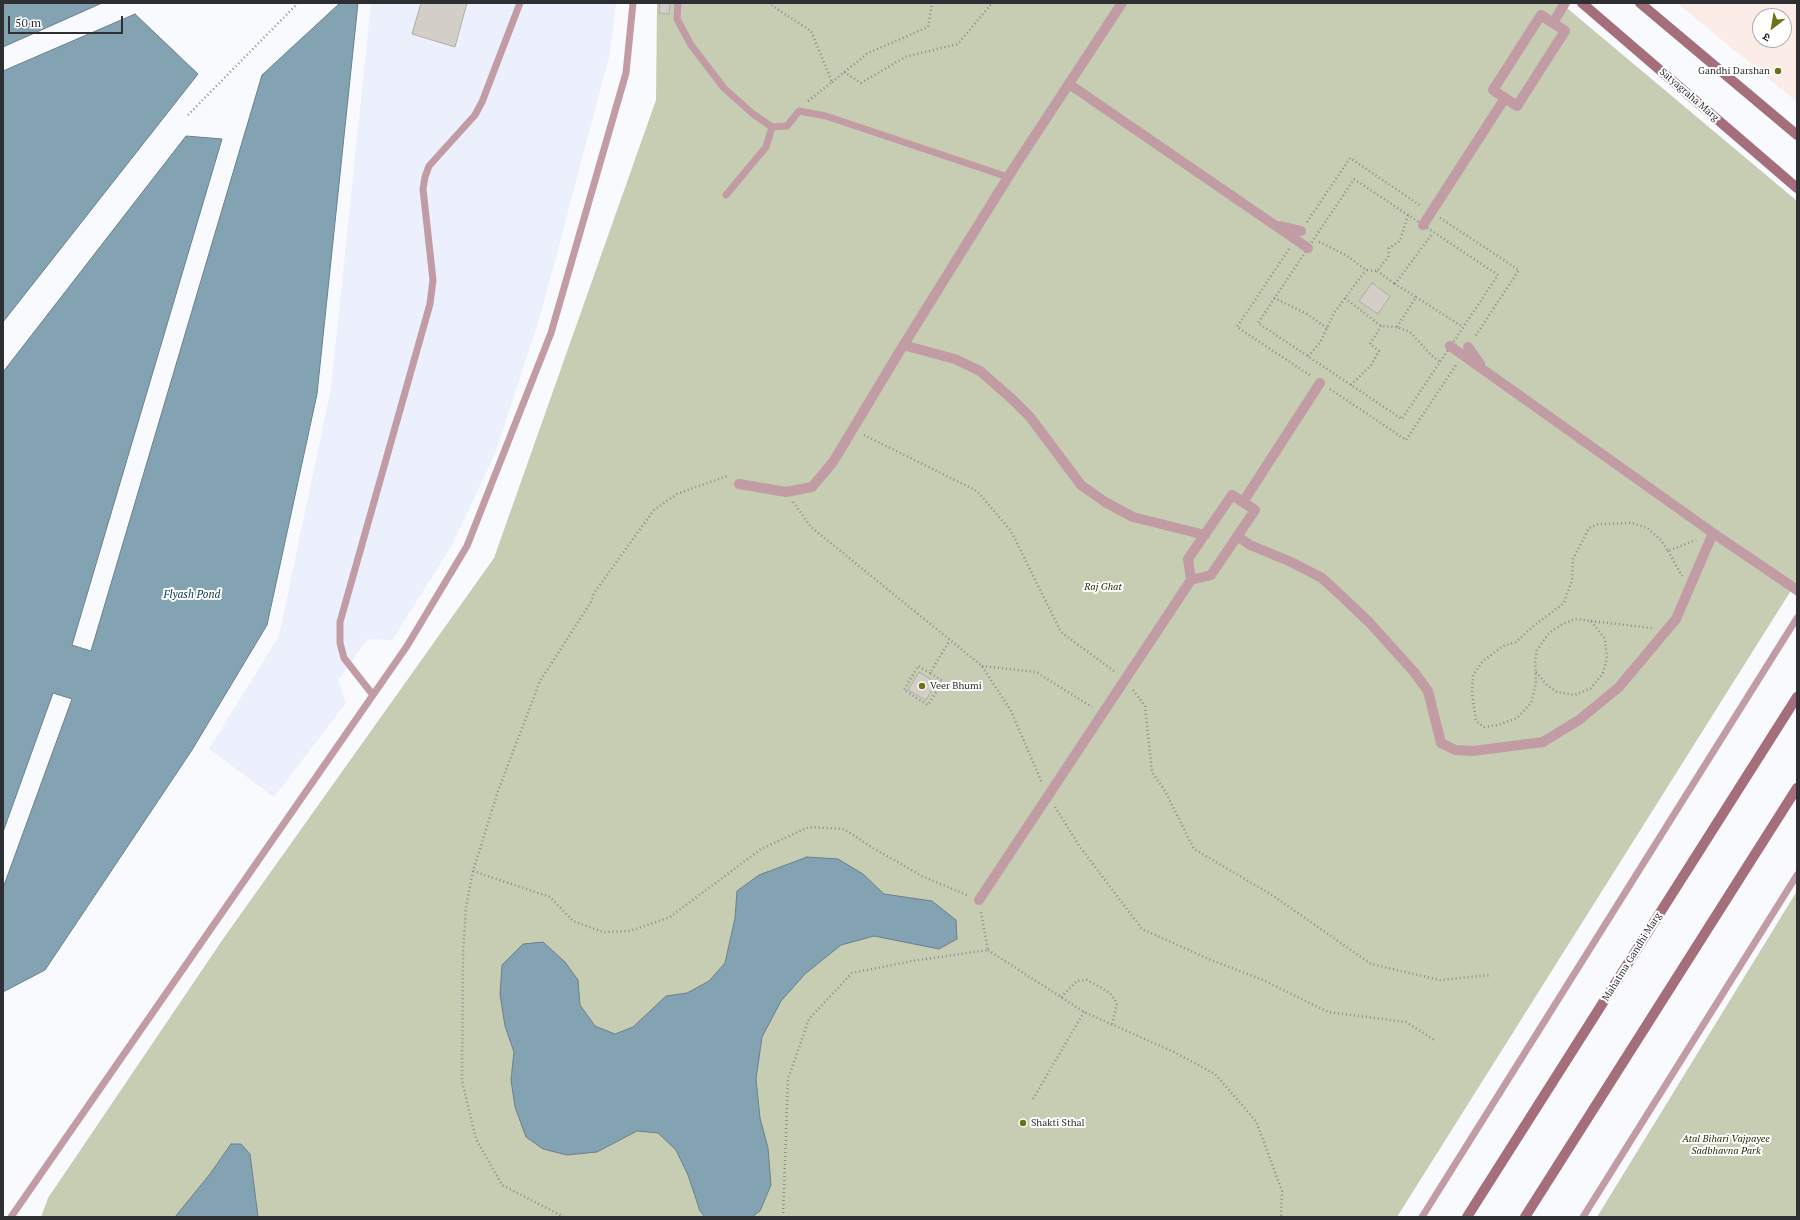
<!DOCTYPE html>
<html>
<head>
<meta charset="utf-8">
<style>
	body { margin:0 }
	#map { position:relative; width:1800px; height:1220px; overflow:hidden; background:#f9fafd; font-family:"PT Serif","Noto Sans Devanagari",serif }
	canvas { display:block }
	.frame { position:absolute; inset:0; border:4px solid #2e2f32; pointer-events:none }
	.north { position:absolute; left:1752px; top:8px; width:40px; height:40px; box-sizing:border-box; background:#fff; border:1px solid #abacad; border-radius:50%; rotate:211deg; font-size:11px; font-weight:700; line-height:16px; text-align:center; color:#2e2f32 }
	.north::after { content:''; display:block; margin:auto; width:14px; height:18px; background:#6b721a; clip-path:polygon(50% 0,100% 100%,50% 72%,0 100%) }
	.scale { position:absolute; left:8px; top:16px; width:115px; height:18px; box-sizing:border-box; border:2px solid #2e2f32; border-top:0; padding-left:5px; font-size:12px; line-height:14px; white-space:nowrap; color:#2e2f32; -webkit-text-stroke:3px #fff; paint-order:stroke }
</style>
</head>
<body>
<div id="map">
<canvas width="1800" height="1220"></canvas>
<div class="frame"></div>
<div class="north">उ</div>
<div class="scale">50 m</div>
</div>
<script>
const g = document.querySelector('canvas').getContext('2d');
g.lineJoin = 'round';
function paint(path, color) {
  g.fillStyle = color;
  g.fill(path, 'evenodd');
}
function toPath(rows) {
  const path = new Path2D();
  for (const r of rows) {
    path.moveTo(r[0], r[1]);
    for (let i = 2; i < r.length; i += 2) path.lineTo(r[i], r[i + 1]);
  }
  return path;
}
function trace(path, color, width, dash) {
  g.strokeStyle = color;
  g.lineWidth = width;
  g.lineCap = dash ? 'butt' : 'round';
  g.setLineDash(dash || []);
  g.stroke(path);
}
function drawText(font, color, halo, rows, align = 'center') {
  g.font = font + ' "PT Serif",serif';
  g.lineWidth = 4;
  g.setLineDash([]);
  g.textBaseline = 'middle';
  g.strokeStyle = halo;
  g.fillStyle = color;
  for (const [text, x, y, turn = 0] of rows) {
    g.save();
    g.translate(x, y);
    g.rotate((+turn || 0) * Math.PI / 180);
    g.textAlign = isNaN(turn) ? turn : align;
    if (halo) g.strokeText(text, 0, 0);
    g.fillText(text, 0, 0);
    g.restore();
  }
}
const commercial = toPath([
	[1677,3,1797,3,1797,102],
	[1760,16,1784,16,1784,40,1760,40]
]);
const built = toPath([
	[371,3,616,3,610,53,540,317,495,454,451,547,392,640,367,639,338,681,346,703,274,797,209,749,279,636,331,388]
]);
const green = toPath([
	[657,3,1561,3,1797,201,1797,581,1397,1217,41,1217,48,1198,223,939,494,558,656,100],
	[1797,891,1797,1217,1597,1217]
]);
const water = toPath([
	[3,3,102,3,3,47,3,3],
	[340,3,358,3,317,394,267,625,192,750,45,970,3,992,3,888,72,699,53,693,3,832,3,372,186,136,222,139,72,645,91,651,262,75,340,3],
	[135,14,198,74,3,322,3,71,135,14],
	[807,857,838,859,863,874,884,894,932,901,956,920,957,939,939,949,874,936,841,945,805,974,781,1001,762,1037,756,1079,760,1118,768,1148,771,1185,760,1211,752,1217,705,1217,700,1211,688,1175,676,1150,658,1133,637,1131,597,1152,567,1155,543,1149,526,1137,515,1107,511,1080,514,1052,505,1026,500,994,502,965,523,944,543,942,565,962,578,980,580,1005,595,1026,615,1034,633,1027,666,996,687,993,709,981,725,963,735,918,737,891,759,875,807,857],
	[231,1144,241,1144,250,1154,258,1217,175,1217,210,1174,231,1144]
]);
const building = toPath([
	[421,3,467,3,455,47,412,34,421,3],
	[660,3,670,3,669,14,659,13,660,3],
	[1372,283,1390,296,1378,314,1359,301,1372,283],
	[919,672,936,683,926,700,908,690,919,672],
	[1024,1119,1027,1121,1023,1128,1019,1126,1024,1119]
]);
const path = toPath([
	[768,3,811,31,832,82,808,101],
	[844,72,861,83,905,57,958,44,992,3],
	[832,82,868,53,928,27,932,3],
	[188,115,298,3],
	[1354,179,1498,275,1402,419,1258,323,1354,179],
	[1440,218,1519,270,1474,338],
	[1307,222,1350,158,1421,206],
	[1319,242,1346,255,1366,270,1377,271,1388,257,1389,248,1400,241,1408,215],
	[1289,249,1237,327,1311,376],
	[1377,271,1395,284],
	[1416,297,1463,327],
	[1274,298,1307,314,1327,328],
	[1345,298,1381,326,1397,327,1410,332,1431,355,1440,362],
	[1397,327,1416,297,1395,284,1432,234],
	[1308,356,1320,343,1334,313,1366,270],
	[1351,385,1371,365,1379,351,1370,344,1381,326],
	[1330,389,1406,440,1456,365],
	[864,435,977,491,1011,531,1061,632,1115,672],
	[793,502,811,527,982,666,1011,711,1042,783],
	[1668,551,1682,576],
	[1591,621,1652,628],
	[982,666,1036,672,1092,707],
	[1536,672,1547,685,1557,692,1575,695,1591,688,1603,673,1607,658,1605,639,1591,621,1575,619,1563,624,1549,633,1537,650,1535,661,1536,683,1531,703,1517,718,1498,725,1484,727,1476,721,1472,693,1473,675,1483,661,1503,646,1516,642,1531,628,1564,603,1572,580,1573,559,1589,528,1598,524,1632,523,1647,528,1661,540,1668,551,1696,540],
	[930,673,918,666,904,690,928,705,943,681,930,673,950,640],
	[1133,690,1145,706,1152,772,1165,791,1194,849,1272,895,1371,964,1440,980,1490,975],
	[1055,807,1080,847,1142,929,1211,960,1263,980,1328,1012,1406,1022,1436,1041],
	[473,871,550,897,573,921,603,932,630,931,670,917,761,849,809,827,844,829,873,848,922,876,969,896],
	[988,950,1084,1012,1174,1052,1215,1074,1256,1121,1282,1191,1281,1217],
	[1061,997,1077,981,1087,980,1110,993,1117,1003,1112,1025],
	[1033,1099,1084,1012],
	[564,1217,502,1185,476,1139,462,1081,463,954,466,907,473,871,498,791,540,681,591,602,594,593,654,510,677,494,727,476,729,477],
	[783,1217,788,1079,809,1019,852,973,912,961,988,950,981,912]
]);
const lane = toPath([
	[678,3,677,19,691,45,724,88,753,114,772,127,787,126,799,111,826,116,1008,177],
	[726,195,766,147,772,127],
	[373,695,344,658,340,643,340,622,430,304,433,280,423,189,425,177,429,166,475,115,482,102,520,3],
	[11,1217,407,646,467,546,551,333,626,73,633,3],
	[1422,1217,1797,618],
	[1583,1217,1797,875]
]);
const street = toPath([
	[1541,15,1565,31,1517,106,1493,90,1541,15],
	[1553,23,1565,3],
	[1069,84,1308,248],
	[1423,225,1505,98],
	[1280,226,1301,231],
	[903,345,955,359,980,371,1011,398,1030,417,1081,485,1105,502,1133,517,1205,535],
	[1450,346,1713,533,1797,590],
	[1468,347,1480,364],
	[739,484,786,492,812,487,833,462,898,354,1015,166,1122,3],
	[1232,495,1255,510,1211,575,1191,580,1188,559,1232,495],
	[1243,502,1320,383],
	[1237,536,1250,545,1291,562,1322,578,1334,589,1369,622,1414,672,1428,691,1441,743,1455,750,1473,751,1543,742,1579,720,1619,687,1676,619,1713,533],
	[979,900,1191,580]
]);
const secondary = toPath([
	[1582,3,1797,188],
	[1640,3,1797,135],
	[1467,1217,1797,697],
	[1525,1217,1797,788]
]);
const markers = [
	[1778,71,4,"#6b721a"],
	[922,686,4,"#6b721a"],
	[1023,1123,4,"#6b721a"]
];
const poiNames = [
	["Gandhi Darshan",1770,71,"right"],
	["Veer Bhumi",930,686],
	["Shakti Sthal",1031,1123]
];
const streetNames = [
	["Satyagraha Marg",1689,95,41],
	["Mahatma Gandhi Marg",1632,957,-58]
];
const parkNames = [
	["Raj Ghat",1103,587],
	["Atal Bihari Vajpayee",1726,1139],
	["Sadbhavna Park",1726,1151]
];
const waterNames = [
	["Flyash Pond",192,595]
];
paint(commercial, '#fcece8');
paint(built, '#eceffc');
paint(green, '#c7cdb3');
paint(water, '#83a3b2');
trace(water, '#6a808c', 1);
paint(building, '#d3cec7');
trace(building, '#b2ada6', 1);
trace(path, '#8c8d90', 2.5, [1, 3]);
trace(lane, '#c29ca4', 7);
trace(street, '#c29ca4', 10);
trace(secondary, '#a46f7b', 10);
for (const [x, y, r, color] of markers) {
  const dot = new Path2D();
  dot.arc(x, y, r, 0, 2 * Math.PI);
  g.fillStyle = color;
  g.fill(dot);
  trace(dot, '#fff', 1.5);
}
drawText('10px', '#2e2f32', '#fff', poiNames, 'left');
drawText('10px', '#2e2f32', '#fff', streetNames);
drawText('italic 10px', '#272d07', '#fff', parkNames);
drawText('italic 11px', '#053546', '#fff', waterNames);
</script>
</body>
</html>
